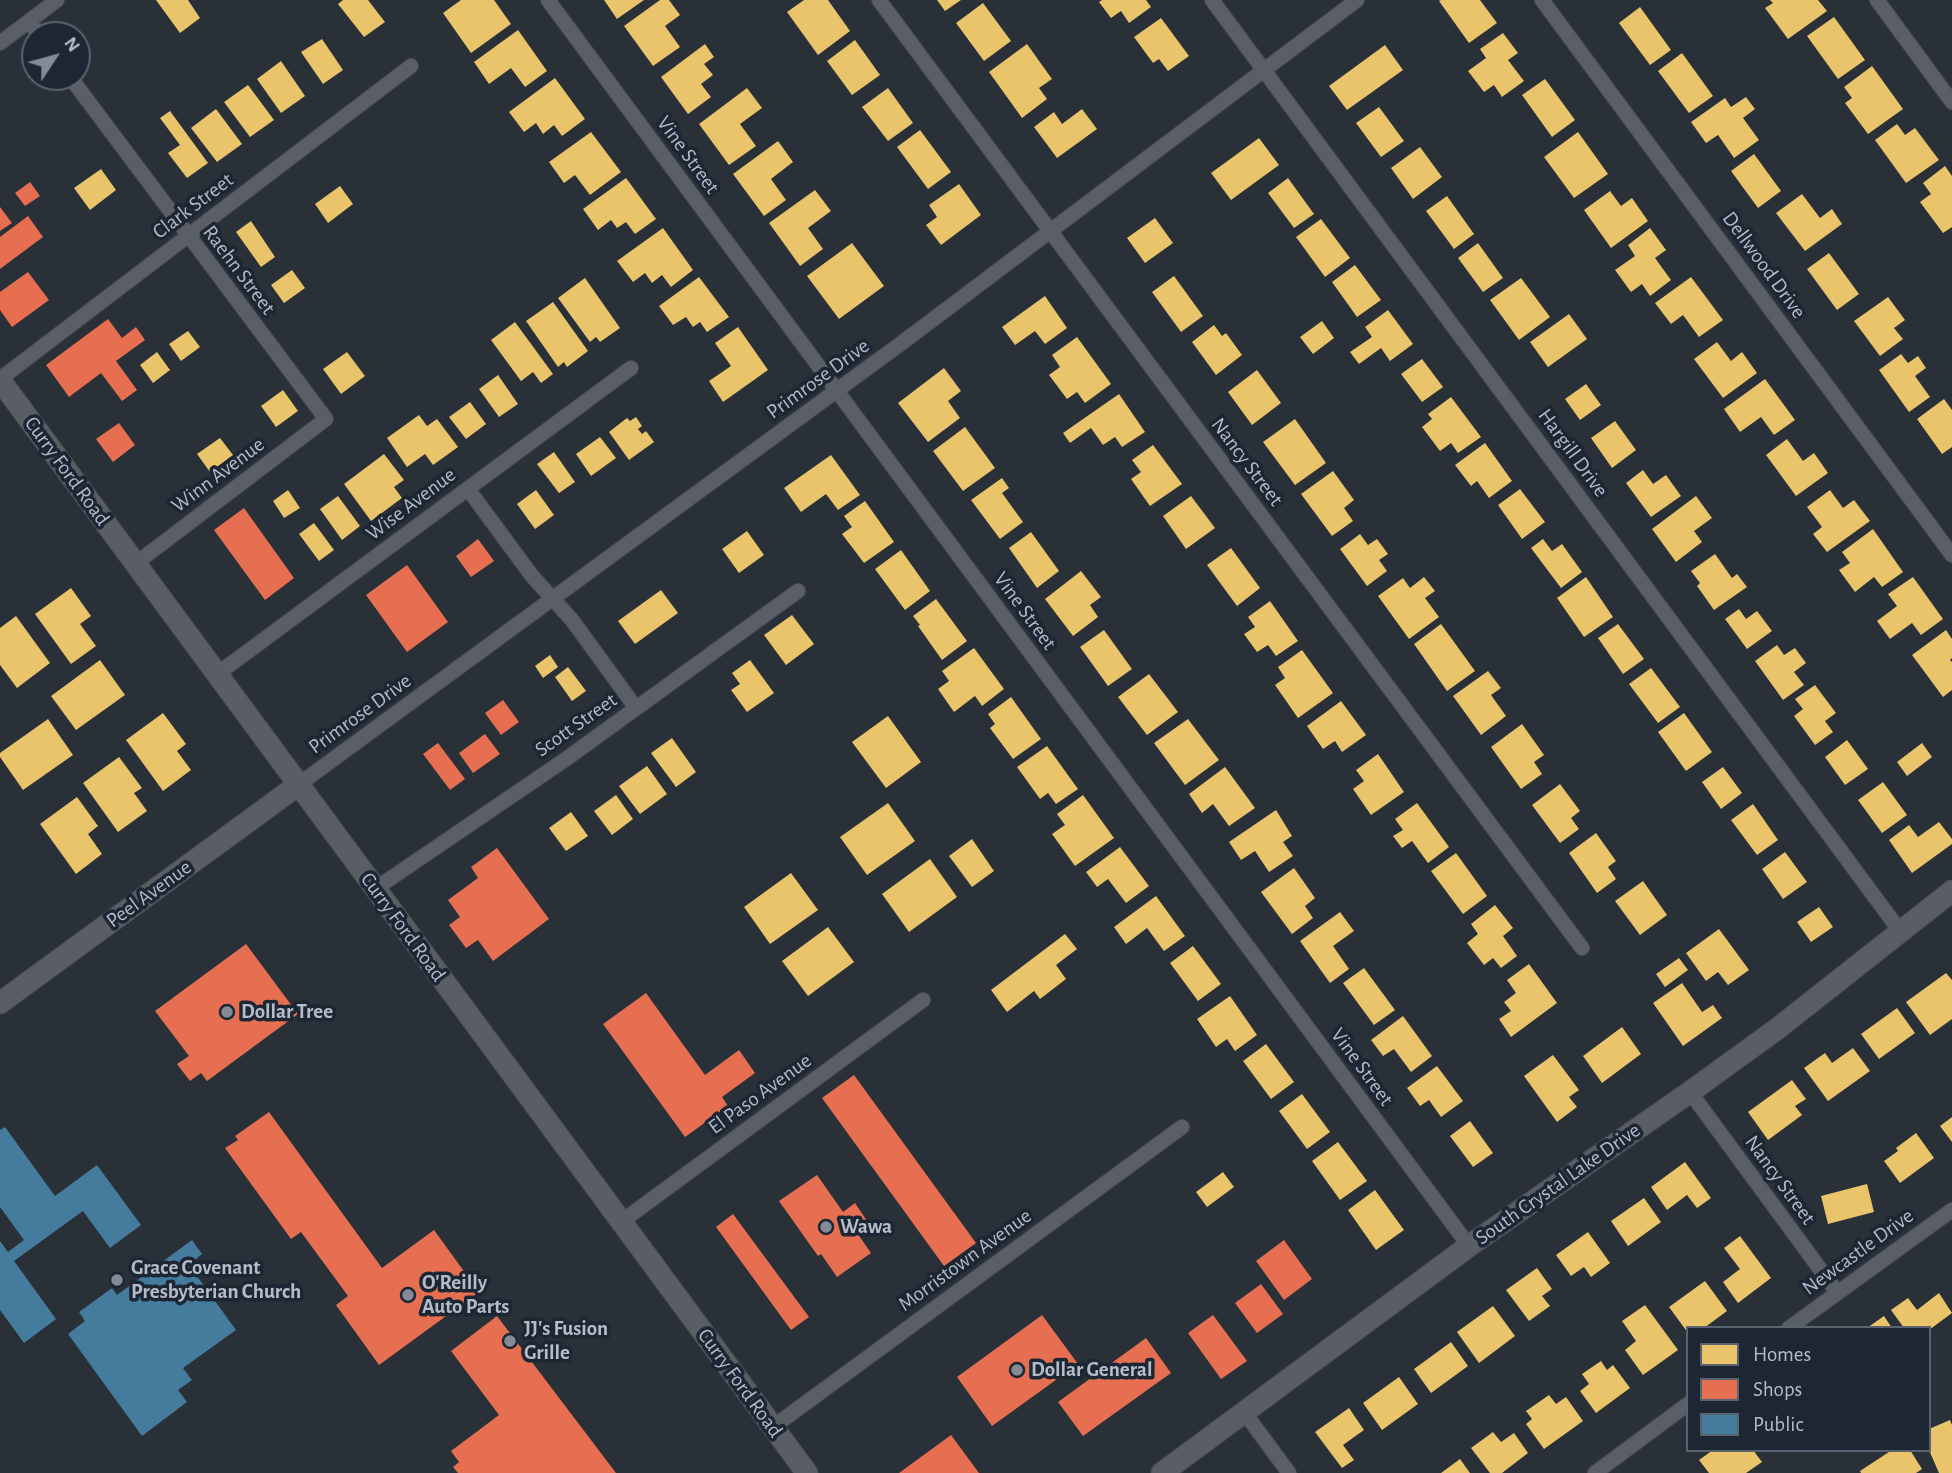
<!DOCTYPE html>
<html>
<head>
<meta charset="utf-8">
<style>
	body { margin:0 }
	#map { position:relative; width:1952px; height:1473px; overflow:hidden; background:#2a3038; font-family:"Alegreya Sans",sans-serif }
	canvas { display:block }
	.legend { position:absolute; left:1686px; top:1326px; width:245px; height:126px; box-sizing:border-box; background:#1d2633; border:2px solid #59626f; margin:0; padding:9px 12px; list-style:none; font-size:21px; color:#b4bcc9 }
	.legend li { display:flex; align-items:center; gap:14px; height:35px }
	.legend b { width:35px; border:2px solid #59626f }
	.north { position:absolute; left:21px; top:21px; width:70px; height:70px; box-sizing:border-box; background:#1d2633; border:2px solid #59626f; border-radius:50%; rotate:54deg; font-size:19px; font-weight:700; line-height:28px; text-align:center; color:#b4bcc9 }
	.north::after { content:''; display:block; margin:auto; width:24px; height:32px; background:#848b96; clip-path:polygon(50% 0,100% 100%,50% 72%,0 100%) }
</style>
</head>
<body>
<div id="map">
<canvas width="1952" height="1473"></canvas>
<ul class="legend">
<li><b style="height:19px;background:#e9c46a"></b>Homes</li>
<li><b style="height:19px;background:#e76f51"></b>Shops</li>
<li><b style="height:19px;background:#457b9d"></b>Public</li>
</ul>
<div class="north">N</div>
</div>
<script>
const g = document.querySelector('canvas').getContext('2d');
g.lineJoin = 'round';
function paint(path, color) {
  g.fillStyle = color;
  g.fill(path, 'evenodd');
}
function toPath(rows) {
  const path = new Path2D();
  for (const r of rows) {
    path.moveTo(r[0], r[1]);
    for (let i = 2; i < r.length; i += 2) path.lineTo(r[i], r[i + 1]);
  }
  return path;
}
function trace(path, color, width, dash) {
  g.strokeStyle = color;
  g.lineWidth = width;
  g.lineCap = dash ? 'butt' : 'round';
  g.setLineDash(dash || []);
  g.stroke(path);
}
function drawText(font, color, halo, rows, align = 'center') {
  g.font = font + ' "Alegreya Sans",sans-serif';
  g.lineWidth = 7;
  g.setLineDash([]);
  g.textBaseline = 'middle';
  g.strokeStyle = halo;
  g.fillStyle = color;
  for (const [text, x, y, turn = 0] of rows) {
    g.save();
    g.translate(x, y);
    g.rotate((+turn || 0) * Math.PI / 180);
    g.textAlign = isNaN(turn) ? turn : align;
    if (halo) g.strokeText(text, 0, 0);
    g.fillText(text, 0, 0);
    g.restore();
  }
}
const homes = toPath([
	[156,0,188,0,200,18,180,33],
	[343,0,368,0,385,22,364,37,338,4],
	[461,0,494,0,511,24,471,53,443,13],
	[604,0,644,0,617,19],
	[660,0,669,0,680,15,665,26,680,47,653,66,624,26],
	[804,0,828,0,850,31,818,55,787,12],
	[937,0,961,0,945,11],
	[1102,0,1146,0,1151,7,1129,23,1121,11,1111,18,1099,2],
	[1441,0,1480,0,1497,23,1469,43,1439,1],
	[1770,0,1818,0,1827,11,1788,39,1765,8,1773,3],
	[983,3,1011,41,984,61,956,23],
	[1640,7,1671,50,1650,65,1619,23],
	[1834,17,1865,60,1838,79,1807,36],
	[1161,18,1189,56,1168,71,1159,59,1153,63,1134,37],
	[518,30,547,71,525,87,511,68,489,84,474,62],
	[1503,33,1518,53,1508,60,1524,81,1502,97,1494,85,1484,92,1468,71,1486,58,1480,49],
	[322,39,343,70,323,84,301,52],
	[855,40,880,75,852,95,827,61],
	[705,44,714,57,704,64,713,75,701,84,711,97,688,114,661,77],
	[1027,44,1052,79,1039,88,1047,99,1022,118,989,72],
	[1385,45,1403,70,1347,110,1329,86],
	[1682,53,1713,96,1689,113,1658,71],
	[281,61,305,96,281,113,257,79],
	[1872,66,1903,109,1868,134,1845,103,1852,98,1844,87],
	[555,78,585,119,562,136,554,125,543,134,536,123,524,132,509,112],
	[1545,79,1575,120,1552,137,1522,95],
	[248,85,274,120,250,137,224,102],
	[747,88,762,108,740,124,756,146,729,165,699,124],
	[888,88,913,123,888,141,862,107],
	[1746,97,1755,109,1743,118,1759,140,1734,158,1718,135,1706,143,1691,122,1725,98,1731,107],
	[1379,107,1404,141,1381,157,1356,123],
	[216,109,242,144,217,162,191,128],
	[1082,109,1097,129,1057,158,1034,127,1054,112,1062,124],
	[170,111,208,163,187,178,168,153,180,145,160,118],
	[1897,124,1905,135,1915,128,1939,160,1906,183,1875,140],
	[920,130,951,172,928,189,897,147],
	[591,132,621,172,590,195,575,175,564,183,549,162],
	[1578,132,1608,174,1574,198,1544,157],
	[1259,138,1279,165,1231,200,1211,173],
	[778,141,793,162,771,179,786,200,764,216,733,174],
	[1420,147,1442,177,1413,199,1391,168],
	[1754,154,1781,191,1758,208,1731,171],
	[1945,166,1952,176,1952,227,1943,233,1920,202,1931,194,1923,183],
	[101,169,116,190,90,210,74,188],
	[626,178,656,219,635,234,626,222,617,228,611,220,598,230,583,209],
	[1288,178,1314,214,1294,228,1268,193],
	[959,184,981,215,941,245,926,225,937,217,929,205],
	[340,186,353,204,328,223,315,204],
	[815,190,831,211,808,228,823,249,800,266,769,223],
	[1610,191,1621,206,1632,198,1648,221,1611,248,1584,210],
	[1802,194,1820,218,1832,209,1842,224,1805,251,1776,213],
	[1447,196,1474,234,1454,249,1426,211],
	[1155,218,1173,243,1145,263,1127,238],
	[1321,219,1350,258,1325,277,1296,237],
	[251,221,275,257,261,267,236,232],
	[663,228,693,270,671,287,662,275,652,283,645,273,633,282,617,261],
	[1650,228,1666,250,1655,258,1671,280,1650,296,1642,284,1631,292,1615,270,1635,256,1628,245],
	[852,243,884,286,839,319,807,276],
	[1478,243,1503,278,1483,292,1458,258],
	[1829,253,1859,294,1837,310,1807,269],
	[1355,265,1381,300,1357,317,1332,282],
	[292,270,305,288,284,303,271,285],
	[1174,276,1203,316,1181,332,1152,292],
	[699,277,729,317,707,332,700,322,693,327,686,317,673,325,659,306],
	[1691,277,1723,320,1699,337,1683,315,1671,324,1655,303],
	[585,278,620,328,600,342,596,337,590,342,558,298],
	[1521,278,1550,317,1519,340,1490,300],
	[1045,296,1067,328,1045,344,1035,331,1015,345,1002,327],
	[1888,297,1905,320,1894,328,1903,339,1880,356,1854,321],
	[553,302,588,351,567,367,564,362,558,367,526,321],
	[1388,310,1413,344,1390,361,1381,348,1359,364,1350,352,1372,337,1365,327],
	[1569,314,1587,339,1548,367,1530,342],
	[1322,321,1334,338,1313,354,1300,337],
	[515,322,553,374,541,383,533,372,521,381,491,340],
	[1214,325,1222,336,1226,333,1242,355,1216,375,1192,342],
	[738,327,768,370,723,402,709,381,731,366,715,343],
	[188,331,200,347,181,361,169,344],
	[1077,337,1111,384,1085,403,1077,392,1067,399,1049,375,1060,367,1052,355],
	[1717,342,1731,361,1742,352,1757,373,1723,398,1694,359],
	[157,352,170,370,153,383,140,365],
	[347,352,365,376,341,394,323,369],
	[1901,354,1908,363,1918,356,1926,368,1915,376,1930,397,1909,412,1879,370],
	[1422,359,1443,387,1422,402,1401,374],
	[944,368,961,391,948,401,960,418,928,442,898,403],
	[1257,370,1281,403,1252,425,1228,392],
	[498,375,518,404,499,417,479,389],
	[1765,379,1795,420,1774,435,1761,417,1740,432,1724,409],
	[1586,384,1601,405,1580,420,1565,399],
	[283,390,298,411,276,427,261,406],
	[1119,394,1145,432,1122,447,1115,437,1103,445,1091,428,1070,443,1063,433],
	[1451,397,1481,437,1458,453,1451,443,1440,451,1422,427,1432,419,1428,414],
	[1944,399,1952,410,1952,447,1942,454,1917,419],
	[470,402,486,424,466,439,449,417],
	[419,415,427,426,437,419,458,447,433,465,425,454,407,467,387,438],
	[636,417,642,426,638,429,642,434,646,431,654,442,629,460,609,432,627,418,630,421],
	[1295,419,1326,463,1295,485,1263,442],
	[1615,421,1636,450,1612,468,1591,438],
	[965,427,995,468,963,491,933,451],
	[600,437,616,458,591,476,576,454],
	[220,438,233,455,210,472,197,454],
	[1787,439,1803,461,1814,453,1828,473,1796,496,1766,455],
	[1485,443,1512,481,1489,498,1477,481,1471,486,1455,465],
	[1153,445,1182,484,1150,506,1131,479,1141,472,1132,460],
	[554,452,575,482,559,493,537,464],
	[384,454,404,480,394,487,402,498,371,521,344,484],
	[831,455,860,495,838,510,826,494,801,512,784,488],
	[1643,470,1653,484,1666,475,1681,496,1651,517,1626,483],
	[1333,471,1354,500,1344,508,1353,521,1332,536,1301,494],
	[1002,478,1009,488,1002,493,1023,522,1000,539,971,500],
	[1520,489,1545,522,1522,539,1498,505],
	[288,490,300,508,284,518,273,501],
	[536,490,554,515,535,529,517,504],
	[1830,490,1843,508,1854,500,1870,521,1827,552,1813,534,1822,527,1807,507],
	[338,496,360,526,342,540,320,509],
	[1191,496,1215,528,1186,549,1163,516],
	[1696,496,1712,518,1694,531,1702,542,1676,562,1652,529],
	[865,501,894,542,864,563,842,534,852,527,844,516],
	[314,523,334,550,319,561,299,534],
	[1873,529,1903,572,1882,587,1874,577,1855,592,1839,570,1850,563,1842,552],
	[747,531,764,555,739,573,722,549],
	[1031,532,1059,571,1037,588,1009,548],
	[1360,534,1368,545,1377,539,1388,554,1379,560,1387,571,1367,586,1340,549],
	[1543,539,1552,551,1562,544,1582,572,1561,588,1531,548],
	[1231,548,1260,588,1237,606,1207,565],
	[901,550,930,591,905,610,875,569],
	[1715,554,1732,578,1737,574,1747,587,1714,610,1697,586,1700,583,1691,571],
	[1081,571,1101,597,1090,605,1098,617,1073,636,1045,599],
	[1424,577,1435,591,1425,598,1439,617,1409,639,1378,596,1403,578,1410,588],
	[1586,577,1613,617,1584,637,1557,598],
	[1913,577,1943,619,1921,635,1912,623,1890,639,1877,621,1897,606,1888,594],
	[71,588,91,616,80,624,96,646,71,664,35,614],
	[661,590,678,613,635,644,618,621],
	[936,599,967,641,942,660,918,626,920,625,913,616],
	[1270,601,1298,641,1276,656,1268,645,1257,652,1244,634,1255,627,1248,617],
	[1739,609,1746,619,1757,611,1772,631,1747,649,1725,619],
	[792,615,814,644,786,665,764,635],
	[16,616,50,663,17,688,0,665,0,628],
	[1441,624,1475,671,1447,691,1414,644],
	[1618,624,1644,659,1623,674,1598,638],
	[1104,630,1132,669,1108,686,1080,647],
	[1946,630,1952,639,1952,658,1950,660,1952,662,1952,690,1943,697,1912,655],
	[1777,645,1784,655,1795,648,1806,663,1794,672,1804,685,1783,700,1755,661],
	[974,648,1004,689,982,706,975,696,954,712,938,689,949,681,942,671],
	[1302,650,1333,693,1298,718,1275,685,1285,678,1278,667],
	[550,655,558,667,543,678,535,666],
	[100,660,125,695,76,730,51,696],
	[750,660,774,693,747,712,731,690,740,684,732,673],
	[568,667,586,691,572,701,555,677],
	[1651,668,1680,707,1658,723,1629,684],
	[1488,671,1501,688,1491,695,1506,716,1481,735,1453,696],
	[1149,674,1178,712,1147,735,1118,697],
	[1815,685,1836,713,1825,721,1833,732,1815,745,1794,716,1803,709,1795,699],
	[1011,697,1041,739,1013,759,990,728,995,724,988,714],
	[1341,701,1366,735,1342,752,1335,741,1323,749,1307,726],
	[163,713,186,744,177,751,191,770,163,791,126,740],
	[1684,713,1712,752,1686,771,1658,732],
	[888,716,921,762,886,788,852,742],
	[48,719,73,755,23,790,0,757,0,753],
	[1188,719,1219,760,1185,785,1154,743],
	[1522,724,1544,755,1534,762,1542,774,1521,789,1491,747],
	[672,738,696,772,676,787,651,753],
	[1847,740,1868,769,1845,785,1825,757],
	[1922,743,1932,757,1907,776,1897,762],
	[1047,746,1078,789,1056,804,1048,793,1040,799,1017,767],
	[1378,754,1404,792,1371,815,1353,789,1364,781,1356,770],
	[119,757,142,788,134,793,147,811,118,832,83,783],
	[647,766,667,794,640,814,619,786],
	[1225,767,1255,808,1229,826,1213,804,1202,813,1189,794],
	[1723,767,1742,793,1721,809,1702,782],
	[1883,782,1907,815,1882,833,1858,800],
	[1560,784,1580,811,1571,818,1579,829,1560,843,1532,805],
	[616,795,633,819,612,835,594,811],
	[1083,795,1114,838,1075,866,1052,834,1065,825,1057,814],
	[77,797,98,826,88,834,102,854,76,874,40,824],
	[888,803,915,841,867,875,840,837],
	[1417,803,1449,847,1428,863,1412,841,1402,848,1393,836,1403,830,1395,819],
	[1753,804,1778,840,1757,855,1731,820],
	[1276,810,1292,836,1283,842,1293,856,1269,872,1255,851,1241,860,1229,842],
	[571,812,588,836,566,851,549,828],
	[1939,822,1952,839,1952,844,1912,873,1889,840,1909,825,1918,837],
	[1596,833,1616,861,1608,867,1616,879,1597,893,1569,853],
	[972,839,994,871,972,887,949,856],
	[1120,847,1149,886,1126,903,1108,879,1097,887,1086,872],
	[1785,852,1807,882,1783,899,1762,869],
	[1456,853,1487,896,1463,914,1431,871],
	[930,859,957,897,909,932,882,894],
	[1294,868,1315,898,1305,906,1313,918,1292,934,1261,892],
	[791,873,818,910,770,944,744,907],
	[1643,881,1667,915,1640,935,1615,901],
	[1156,896,1185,936,1164,951,1147,928,1126,944,1114,927],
	[1495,905,1513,928,1503,936,1517,956,1501,968,1493,958,1484,965,1467,943,1478,934,1471,924],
	[1819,907,1833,927,1811,942,1797,922],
	[1340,912,1354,931,1333,946,1349,969,1330,983,1300,941],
	[828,927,854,962,808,996,782,961],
	[1719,929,1749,970,1728,985,1718,972,1706,981,1686,953],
	[1065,934,1077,949,1056,965,1066,979,1040,999,1034,991,1007,1012,991,990],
	[1193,946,1221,984,1198,1001,1170,963],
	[1679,958,1688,970,1665,987,1656,974],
	[1529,964,1557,1003,1511,1037,1499,1019,1511,1011,1504,1002,1516,993,1507,980],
	[1364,968,1395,1010,1374,1025,1343,983],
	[1946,973,1952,980,1952,1019,1930,1035,1906,1002],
	[1682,983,1702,1012,1713,1005,1722,1018,1683,1046,1653,1003],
	[1230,996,1257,1035,1235,1051,1227,1039,1216,1047,1197,1019],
	[1897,1008,1915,1033,1879,1059,1861,1034],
	[1403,1016,1432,1056,1411,1072,1394,1049,1383,1056,1371,1040],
	[1622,1027,1641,1054,1602,1083,1583,1056],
	[1266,1044,1294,1082,1271,1099,1243,1061],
	[1853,1048,1870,1071,1828,1101,1804,1068,1825,1053,1832,1063],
	[1553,1055,1579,1090,1569,1097,1577,1107,1557,1122,1524,1076],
	[1437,1066,1463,1101,1441,1117,1429,1100,1420,1106,1407,1088],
	[1792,1080,1806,1099,1795,1106,1802,1115,1768,1140,1748,1112],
	[1302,1094,1330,1132,1307,1149,1279,1111],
	[1952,1117,1952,1142,1940,1126],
	[1470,1121,1493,1153,1473,1167,1450,1136],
	[1916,1133,1934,1158,1900,1183,1884,1161,1898,1151,1896,1148],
	[1338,1142,1367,1181,1340,1200,1312,1161],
	[1685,1162,1711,1198,1697,1208,1687,1195,1667,1210,1651,1187],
	[1223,1172,1234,1187,1207,1207,1196,1192],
	[1867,1184,1874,1212,1828,1224,1821,1196],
	[1375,1190,1404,1230,1376,1250,1348,1210],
	[1644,1198,1661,1222,1628,1246,1611,1221],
	[1588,1232,1610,1263,1591,1277,1584,1267,1571,1276,1556,1255],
	[1740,1236,1771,1278,1738,1303,1723,1282,1740,1269,1724,1248],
	[1537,1268,1552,1289,1542,1296,1550,1306,1529,1321,1506,1290],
	[1705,1281,1727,1311,1704,1328,1688,1328,1688,1333,1669,1307],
	[1939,1293,1952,1313,1929,1330,1929,1328,1904,1328,1891,1310,1908,1298,1917,1310],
	[1645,1305,1678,1350,1643,1375,1625,1350,1636,1341,1622,1321],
	[1493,1306,1515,1336,1479,1363,1457,1332],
	[1884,1316,1892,1328,1867,1328],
	[1451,1342,1468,1366,1431,1393,1414,1369],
	[1601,1361,1607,1370,1613,1365,1630,1388,1596,1413,1580,1391,1589,1384,1582,1374],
	[1399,1377,1418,1404,1382,1430,1363,1403],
	[1549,1395,1556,1404,1566,1397,1583,1421,1544,1449,1526,1424,1532,1419,1526,1411],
	[1349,1408,1364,1430,1343,1445,1354,1460,1342,1468,1315,1432],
	[1950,1420,1952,1425,1952,1473,1939,1473,1929,1450,1929,1429],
	[1493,1432,1501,1442,1514,1433,1528,1453,1502,1473,1490,1473,1471,1448],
	[1713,1450,1753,1450,1762,1462,1746,1473,1709,1473,1699,1460],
	[1892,1450,1910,1450,1922,1469,1916,1473,1861,1473,1860,1471],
	[1460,1459,1470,1473,1441,1473]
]);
const shops = toPath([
	[30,182,40,196,25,206,15,193],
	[0,207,12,223,0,231],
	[28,216,43,237,0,269,0,237],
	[28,272,49,300,12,327,0,310,0,292],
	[108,319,122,338,136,327,145,340,116,361,137,390,122,401,101,373,69,397,46,365],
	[119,423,135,445,113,462,96,439],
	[244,508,294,578,265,600,214,530],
	[478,539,494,561,471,577,456,556],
	[407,565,448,622,407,652,366,595],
	[503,700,519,722,501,735,485,713],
	[485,734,500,754,473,773,459,753],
	[438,743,465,779,450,790,423,754],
	[497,848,549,919,493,961,478,940,466,948,449,925,460,917,448,900,478,878,471,867],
	[246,944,298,1014,207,1081,201,1073,190,1081,177,1064,189,1056,155,1011],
	[646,993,705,1075,739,1050,755,1073,722,1097,728,1106,685,1137,603,1024],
	[854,1075,976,1243,944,1266,822,1098],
	[269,1112,382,1268,434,1230,479,1292,379,1365,336,1305,348,1296,301,1232,291,1239,225,1148,238,1140,235,1136],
	[817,1175,843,1212,855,1203,867,1221,855,1230,871,1253,837,1277,821,1254,818,1256,779,1201],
	[733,1214,809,1317,791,1330,716,1227],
	[1284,1240,1312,1279,1284,1300,1256,1261],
	[1261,1284,1283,1314,1257,1333,1235,1303],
	[1042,1315,1078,1364,992,1426,957,1377],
	[1213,1315,1247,1361,1221,1379,1188,1333],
	[497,1316,616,1473,458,1473,453,1467,459,1462,451,1451,499,1415,451,1351],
	[1146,1338,1171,1373,1083,1436,1058,1402],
	[951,1435,979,1473,899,1473]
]);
const public = toPath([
	[5,1127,55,1196,97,1165,141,1225,110,1248,83,1211,14,1261,56,1319,24,1343,0,1310,0,1241,8,1252,24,1240,0,1207,0,1130],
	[192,1240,202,1254,189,1265,236,1330,183,1368,192,1380,178,1390,187,1402,142,1436,68,1334,85,1321,79,1312,112,1288,117,1295]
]);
const street = toPath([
	[548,0,1469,1246],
	[879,0,1582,948],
	[1212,0,1900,931],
	[1542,0,1952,555],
	[1877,0,1952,102],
	[29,21,39,35],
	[0,43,57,0],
	[70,77,326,419,135,564],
	[0,379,411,66],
	[468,489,532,576,572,620,636,708],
	[216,675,631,368],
	[298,785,903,342,1357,0],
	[375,889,566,759,798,591],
	[1690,1092,1837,1292],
	[621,1222,923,1000],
	[1789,1328,1952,1210],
	[1244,1412,1289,1473],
	[773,1427,1182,1127],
	[1595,1473,1688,1404]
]);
const secondary = toPath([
	[0,380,807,1473],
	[0,1003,298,785],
	[1162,1473,1469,1246,1690,1092,1777,1029,1952,891]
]);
const markers = [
	[227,1012,7,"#848b96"],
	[826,1227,7,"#848b96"],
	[117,1280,7,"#848b96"],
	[408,1295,7,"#848b96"],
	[510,1341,7,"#848b96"],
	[1017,1370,7,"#848b96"]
];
const streetNames = [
	["Vine Street",688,155,54],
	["Clark Street",193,206,-37],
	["Dellwood Drive",1764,265,54],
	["Raehn Street",239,270,53],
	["Primrose Drive",818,379,-36],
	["Hargill Drive",1573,453,54],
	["Nancy Street",1247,462,53],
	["Curry Ford Road",67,471,54],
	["Winn Avenue",218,475,-37],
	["Wise Avenue",411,504,-37],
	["Vine Street",1025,611,54],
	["Primrose Drive",360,714,-36],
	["Scott Street",576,725,-35],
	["Peel Avenue",149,894,-36],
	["Curry Ford Road",403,927,54],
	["Vine Street",1362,1067,54],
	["El Paso Avenue",760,1094,-36],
	["Nancy Street",1780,1180,54],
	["South Crystal Lake Drive",1558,1184,-35],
	["Newcastle Drive",1858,1252,-36],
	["Morristown Avenue",965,1260,-36],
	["Curry Ford Road",740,1383,54]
];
const poiNames = [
	["Dollar Tree",241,1012],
	["Wawa",840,1227],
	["Grace Covenant",131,1268],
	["Presbyterian Church",131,1292],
	["O'Reilly",422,1283],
	["Auto Parts",422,1307],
	["JJ's Fusion",524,1329],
	["Grille",524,1353],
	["Dollar General",1031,1370]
];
paint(homes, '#e9c46a');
paint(shops, '#e76f51');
paint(public, '#457b9d');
trace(street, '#484c53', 16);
trace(secondary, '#484c53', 23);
trace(street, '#5a5e66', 14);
trace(secondary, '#595d64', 21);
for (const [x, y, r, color] of markers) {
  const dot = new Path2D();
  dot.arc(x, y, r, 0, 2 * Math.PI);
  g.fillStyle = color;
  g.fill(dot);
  trace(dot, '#1d2633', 2.5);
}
drawText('21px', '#b4bcc9', '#1d2633', streetNames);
drawText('bold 21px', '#b4bcc9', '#1d2633', poiNames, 'left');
</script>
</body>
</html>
